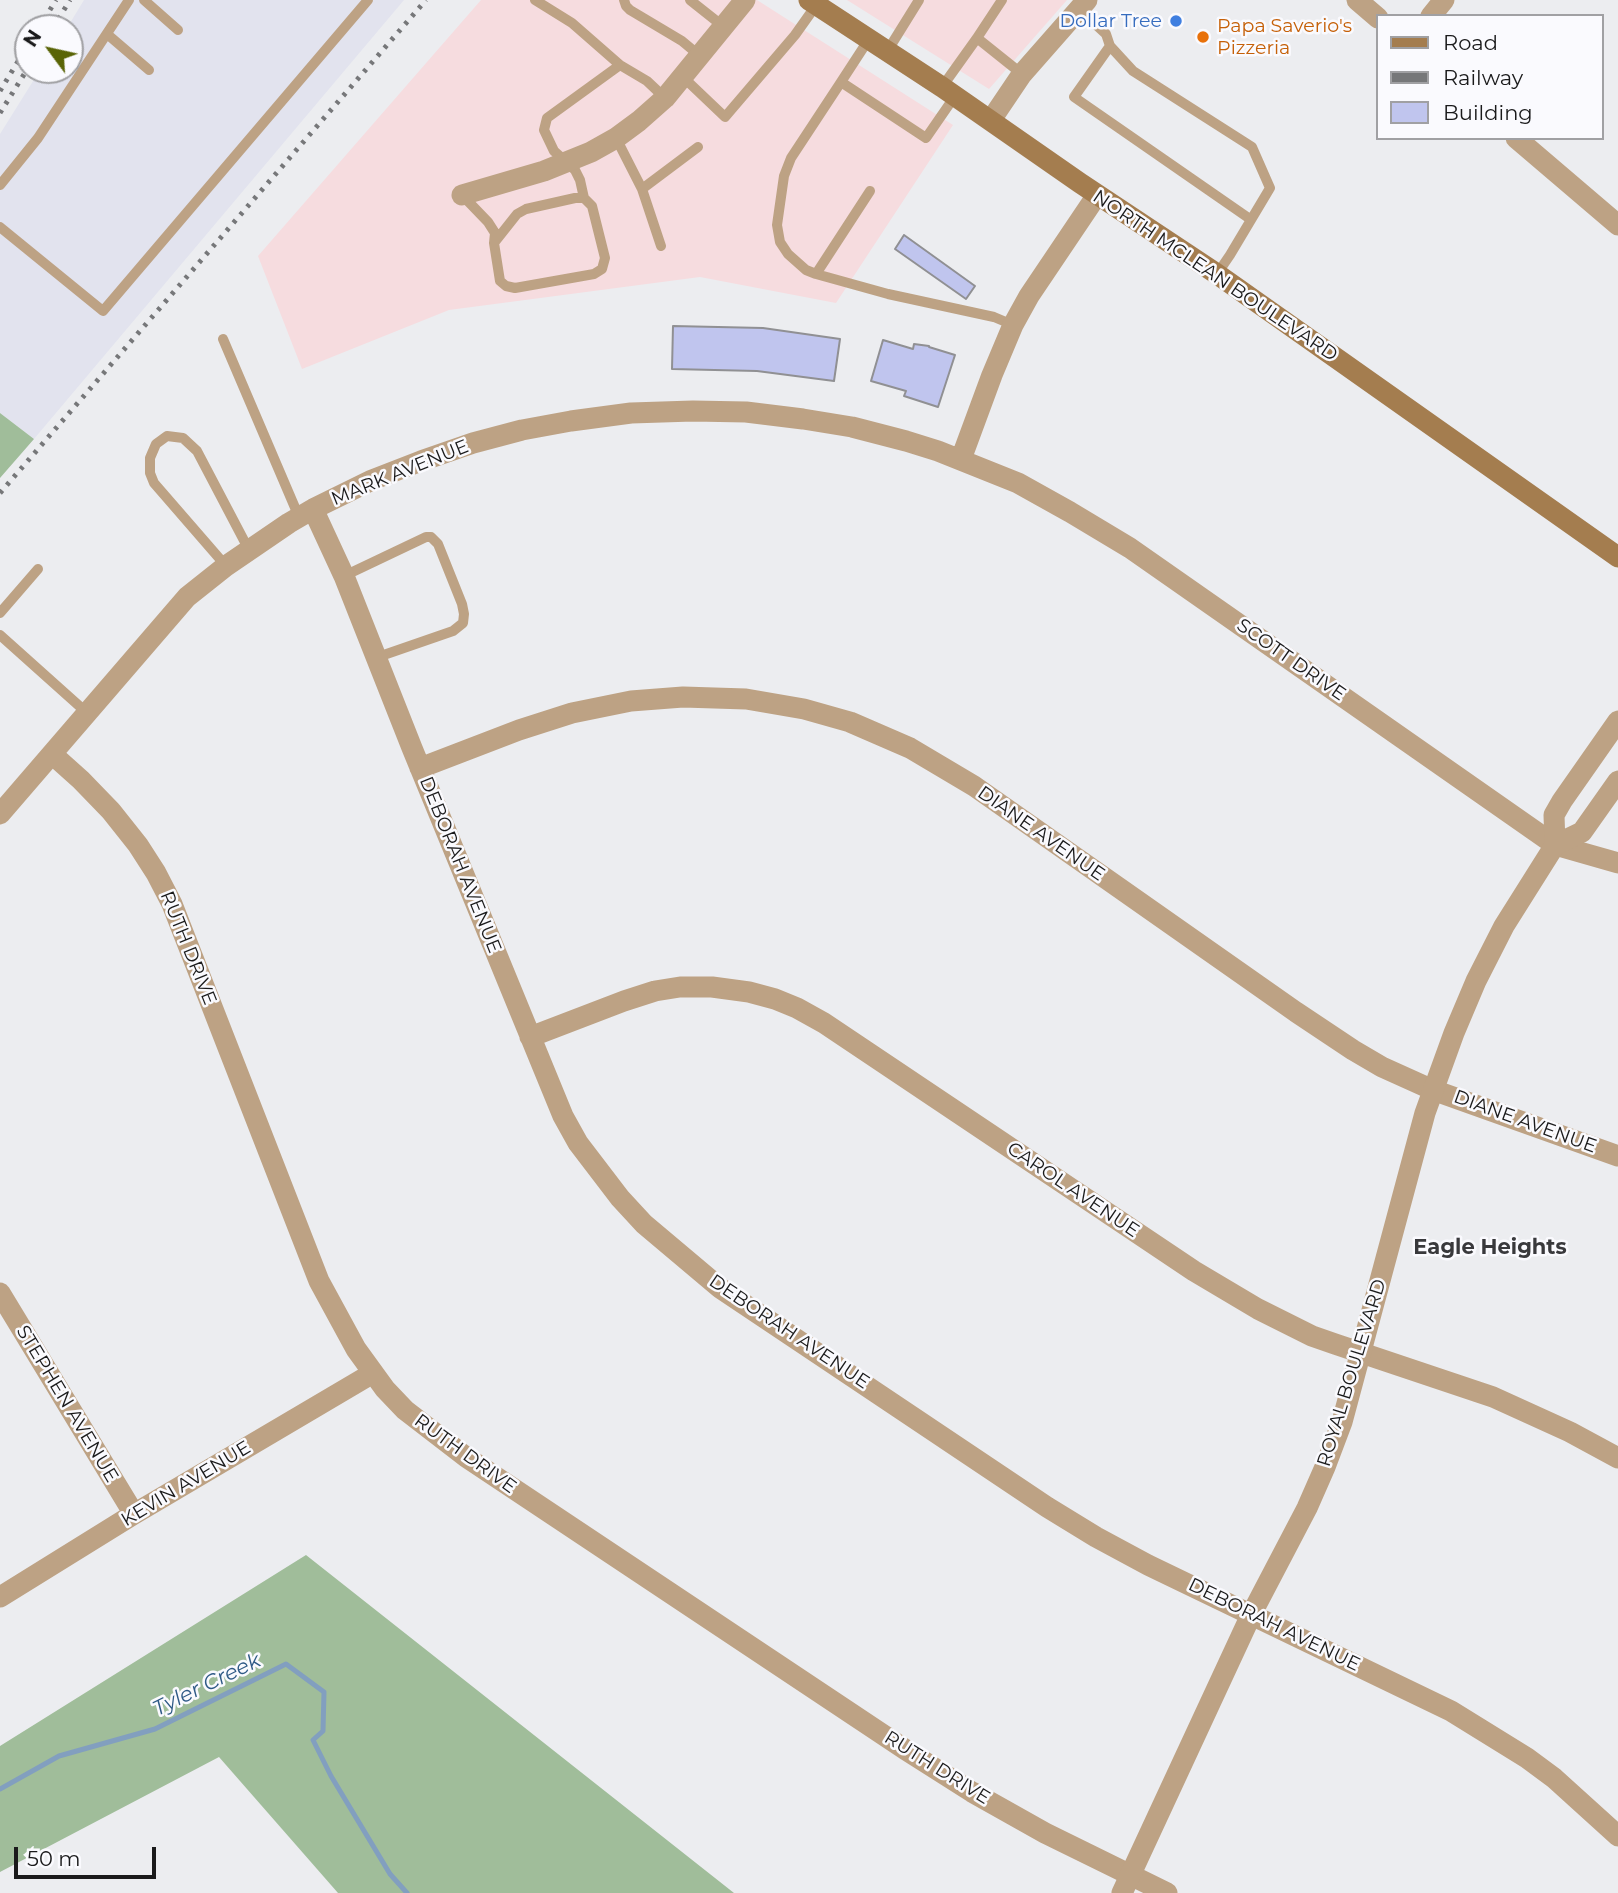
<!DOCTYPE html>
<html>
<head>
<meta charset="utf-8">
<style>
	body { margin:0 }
	#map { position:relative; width:1618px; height:1893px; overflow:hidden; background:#ecedf0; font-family:Montserrat,sans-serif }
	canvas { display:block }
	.legend { position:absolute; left:1376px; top:14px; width:228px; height:126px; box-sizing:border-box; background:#fafafe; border:2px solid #a0a0a3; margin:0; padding:9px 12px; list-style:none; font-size:21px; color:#1a1a1b }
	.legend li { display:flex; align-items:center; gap:14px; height:35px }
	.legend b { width:35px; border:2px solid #a0a0a3 }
	.north { position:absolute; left:14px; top:14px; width:70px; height:70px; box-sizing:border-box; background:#fafafe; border:2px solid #a0a0a3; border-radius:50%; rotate:303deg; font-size:19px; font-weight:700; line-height:28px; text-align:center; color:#1a1a1b }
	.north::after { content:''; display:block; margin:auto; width:24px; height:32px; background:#596406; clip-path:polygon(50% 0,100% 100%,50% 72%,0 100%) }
	.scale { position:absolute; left:14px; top:1847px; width:142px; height:32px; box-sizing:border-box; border:4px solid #1a1a1b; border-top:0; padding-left:9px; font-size:21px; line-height:24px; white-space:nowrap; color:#1a1a1b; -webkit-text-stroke:5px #fafafe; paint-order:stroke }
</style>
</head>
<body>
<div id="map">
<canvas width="1618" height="1893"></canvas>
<ul class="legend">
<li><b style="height:9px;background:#a47d4f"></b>Road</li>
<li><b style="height:9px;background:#767779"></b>Railway</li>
<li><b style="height:19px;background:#c0c5ee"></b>Building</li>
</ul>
<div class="north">N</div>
<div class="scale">50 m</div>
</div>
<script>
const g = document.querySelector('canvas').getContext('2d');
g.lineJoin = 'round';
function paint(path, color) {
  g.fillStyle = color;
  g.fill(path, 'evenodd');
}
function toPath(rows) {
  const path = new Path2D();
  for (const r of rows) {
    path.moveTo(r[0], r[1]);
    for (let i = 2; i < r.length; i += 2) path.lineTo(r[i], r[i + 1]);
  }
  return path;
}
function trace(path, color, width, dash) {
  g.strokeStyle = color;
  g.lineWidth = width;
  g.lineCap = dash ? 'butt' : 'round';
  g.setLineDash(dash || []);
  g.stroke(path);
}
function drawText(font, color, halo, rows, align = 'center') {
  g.font = font + ' Montserrat,sans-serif';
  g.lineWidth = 5;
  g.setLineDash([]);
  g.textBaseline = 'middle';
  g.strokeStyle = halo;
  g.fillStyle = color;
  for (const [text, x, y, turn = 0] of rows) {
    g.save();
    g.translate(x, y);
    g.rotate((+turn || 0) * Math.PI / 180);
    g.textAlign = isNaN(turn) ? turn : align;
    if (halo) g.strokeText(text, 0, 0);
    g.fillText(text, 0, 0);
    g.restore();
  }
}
const commercial = toPath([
	[481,0,757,0,953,125,836,303,700,277,449,310,302,369,258,256],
	[847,0,1067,0,989,89]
]);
const built = toPath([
	[84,0,404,0,34,439,0,413,0,134,40,70,70,70,70,28,67,28]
]);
const forest = toPath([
	[0,413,34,439,0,478],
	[306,1555,734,1893,338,1893,219,1757,0,1872,0,1746]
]);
const stream = toPath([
	[0,1789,59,1756,155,1729,286,1664,324,1692,323,1731,313,1740,331,1776,390,1874,407,1893]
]);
const building = toPath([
	[904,235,975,286,966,299,895,249,904,235],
	[673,326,763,328,840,339,834,381,757,371,672,369,673,326],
	[883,340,913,349,914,344,929,346,929,347,955,355,938,407,904,396,906,391,871,381,883,340]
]);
const service = toPath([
	[144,0,178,30],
	[535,0,572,23,620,65],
	[624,0,626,6,630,10,682,41,700,56],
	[690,0,724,27],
	[1079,9,1106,34,1110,46,1133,71,1252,147,1270,188,1230,255,1217,274],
	[107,34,149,70],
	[977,38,1002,0],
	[869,39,841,82,926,138,955,96],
	[1110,46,1074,97,1250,219],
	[888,50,919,0],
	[683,77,725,117,795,35,817,4],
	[841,82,791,158,784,176,777,225,780,242,788,254,806,270,816,274,888,294,994,317,1013,325],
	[942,87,977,38,1022,74],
	[616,138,642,189,661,246],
	[0,185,38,138,129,0],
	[642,189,698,147],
	[462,195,488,222,495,233,494,243,500,281,506,286,515,288,594,274,602,269,605,258,592,206,584,198,575,198,526,209,517,214,494,243],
	[584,198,580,180,575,170,554,151,544,130,547,118,620,65,647,81,665,98],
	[0,227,103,311,368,0],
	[816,274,870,191],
	[223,339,299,517],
	[226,566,154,483,150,473,150,458,156,444,167,436,183,438,197,451,249,550],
	[344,576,426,537,431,537,438,544,462,604,464,614,463,623,453,631,375,658],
	[0,613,38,569],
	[0,635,86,712]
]);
const minor = toPath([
	[1357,0,1378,18],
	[1431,16,1444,0],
	[991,120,1022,74,1087,0],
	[1516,138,1618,225],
	[462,195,544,171,591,152,616,138,639,121,665,98,745,0],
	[961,459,992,375,1013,325,1029,296,1097,195],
	[313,509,344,576,412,748,563,1116,578,1143,620,1198,644,1224,720,1288,1047,1507,1096,1537,1148,1565,1451,1711,1527,1758,1554,1778,1618,1836],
	[52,754,81,780,111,811,138,845,156,873,172,904,319,1281,356,1349,385,1389,405,1410,466,1457,906,1750,972,1792,1045,1833,1167,1893],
	[420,768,519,730,572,713,631,701,683,697,746,699,804,709,850,722,910,748,974,786,1296,1012,1353,1050,1382,1067,1433,1090,1618,1156],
	[0,814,187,597,226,566,289,523,313,509,372,480,421,461,473,443,522,430,571,421,631,413,693,411,746,412,803,419,852,427,906,441,938,451,1018,483,1070,512,1130,548,1555,845,1618,863],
	[530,1037,624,1001,655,991,680,987,712,987,749,992,775,999,797,1008,824,1023,1194,1271,1258,1309,1312,1336,1335,1344,1493,1397,1570,1432,1618,1458],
	[0,1293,134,1514],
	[0,1597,134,1514,373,1373]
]);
const tertiary = toPath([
	[1555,845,1554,815,1562,801,1618,721],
	[1122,1893,1251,1615,1307,1508,1325,1467,1342,1422,1425,1113,1454,1033,1476,981,1504,926,1555,845,1582,832,1618,781]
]);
const secondary = toPath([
	[809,0,942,87,1080,183,1217,274,1618,557]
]);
const rail = toPath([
	[39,28,56,0],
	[53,28,70,0],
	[0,91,28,45],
	[0,113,28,68],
	[0,493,426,0]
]);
const markers = [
	[1176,21,7,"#3f7fe0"],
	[1203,37,7,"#e8710a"]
];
const shopNames = [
	["Dollar Tree",1162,21]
];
const foodNames = [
	["Papa Saverio's",1217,26],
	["Pizzeria",1217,48]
];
const streetNames = [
	["NORTH MCLEAN BOULEVARD",1215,276,34],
	["MARK AVENUE",400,473,-22],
	["SCOTT DRIVE",1291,660,35],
	["DIANE AVENUE",1041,834,35],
	["DEBORAH AVENUE",460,865,68],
	["RUTH DRIVE",188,948,68],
	["DIANE AVENUE",1525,1122,20],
	["CAROL AVENUE",1073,1190,34],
	["DEBORAH AVENUE",789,1332,34],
	["ROYAL BOULEVARD",1352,1373,-73],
	["STEPHEN AVENUE",67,1404,59],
	["RUTH DRIVE",465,1454,36],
	["KEVIN AVENUE",186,1484,-31],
	["DEBORAH AVENUE",1274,1625,26],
	["RUTH DRIVE",937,1768,32]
];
const neighbourhoodNames = [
	["Eagle Heights",1490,1248]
];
const waterNames = [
	["Tyler Creek",207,1685,-26]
];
paint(commercial, '#f6dcdf');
paint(built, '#e2e3ee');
paint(forest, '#a0bd9a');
trace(stream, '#829fbf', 5);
paint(building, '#c0c5ee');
trace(building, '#909093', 2);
trace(service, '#bda284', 10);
trace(minor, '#bda284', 21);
trace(tertiary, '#bda284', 21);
trace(secondary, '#a47d4f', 21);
trace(rail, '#767779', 5, [3.5, 7]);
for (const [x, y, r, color] of markers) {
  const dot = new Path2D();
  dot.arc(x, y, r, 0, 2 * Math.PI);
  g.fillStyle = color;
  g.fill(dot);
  trace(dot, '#fafafe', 2.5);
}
drawText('19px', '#366cbe', '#fafafe', shopNames, 'right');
drawText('19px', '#c56008', '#fafafe', foodNames, 'left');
drawText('19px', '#1a1a1b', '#fafafe', streetNames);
drawText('bold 21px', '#39393c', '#fafafe', neighbourhoodNames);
drawText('italic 21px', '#2f5a86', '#fafafe', waterNames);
</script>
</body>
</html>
